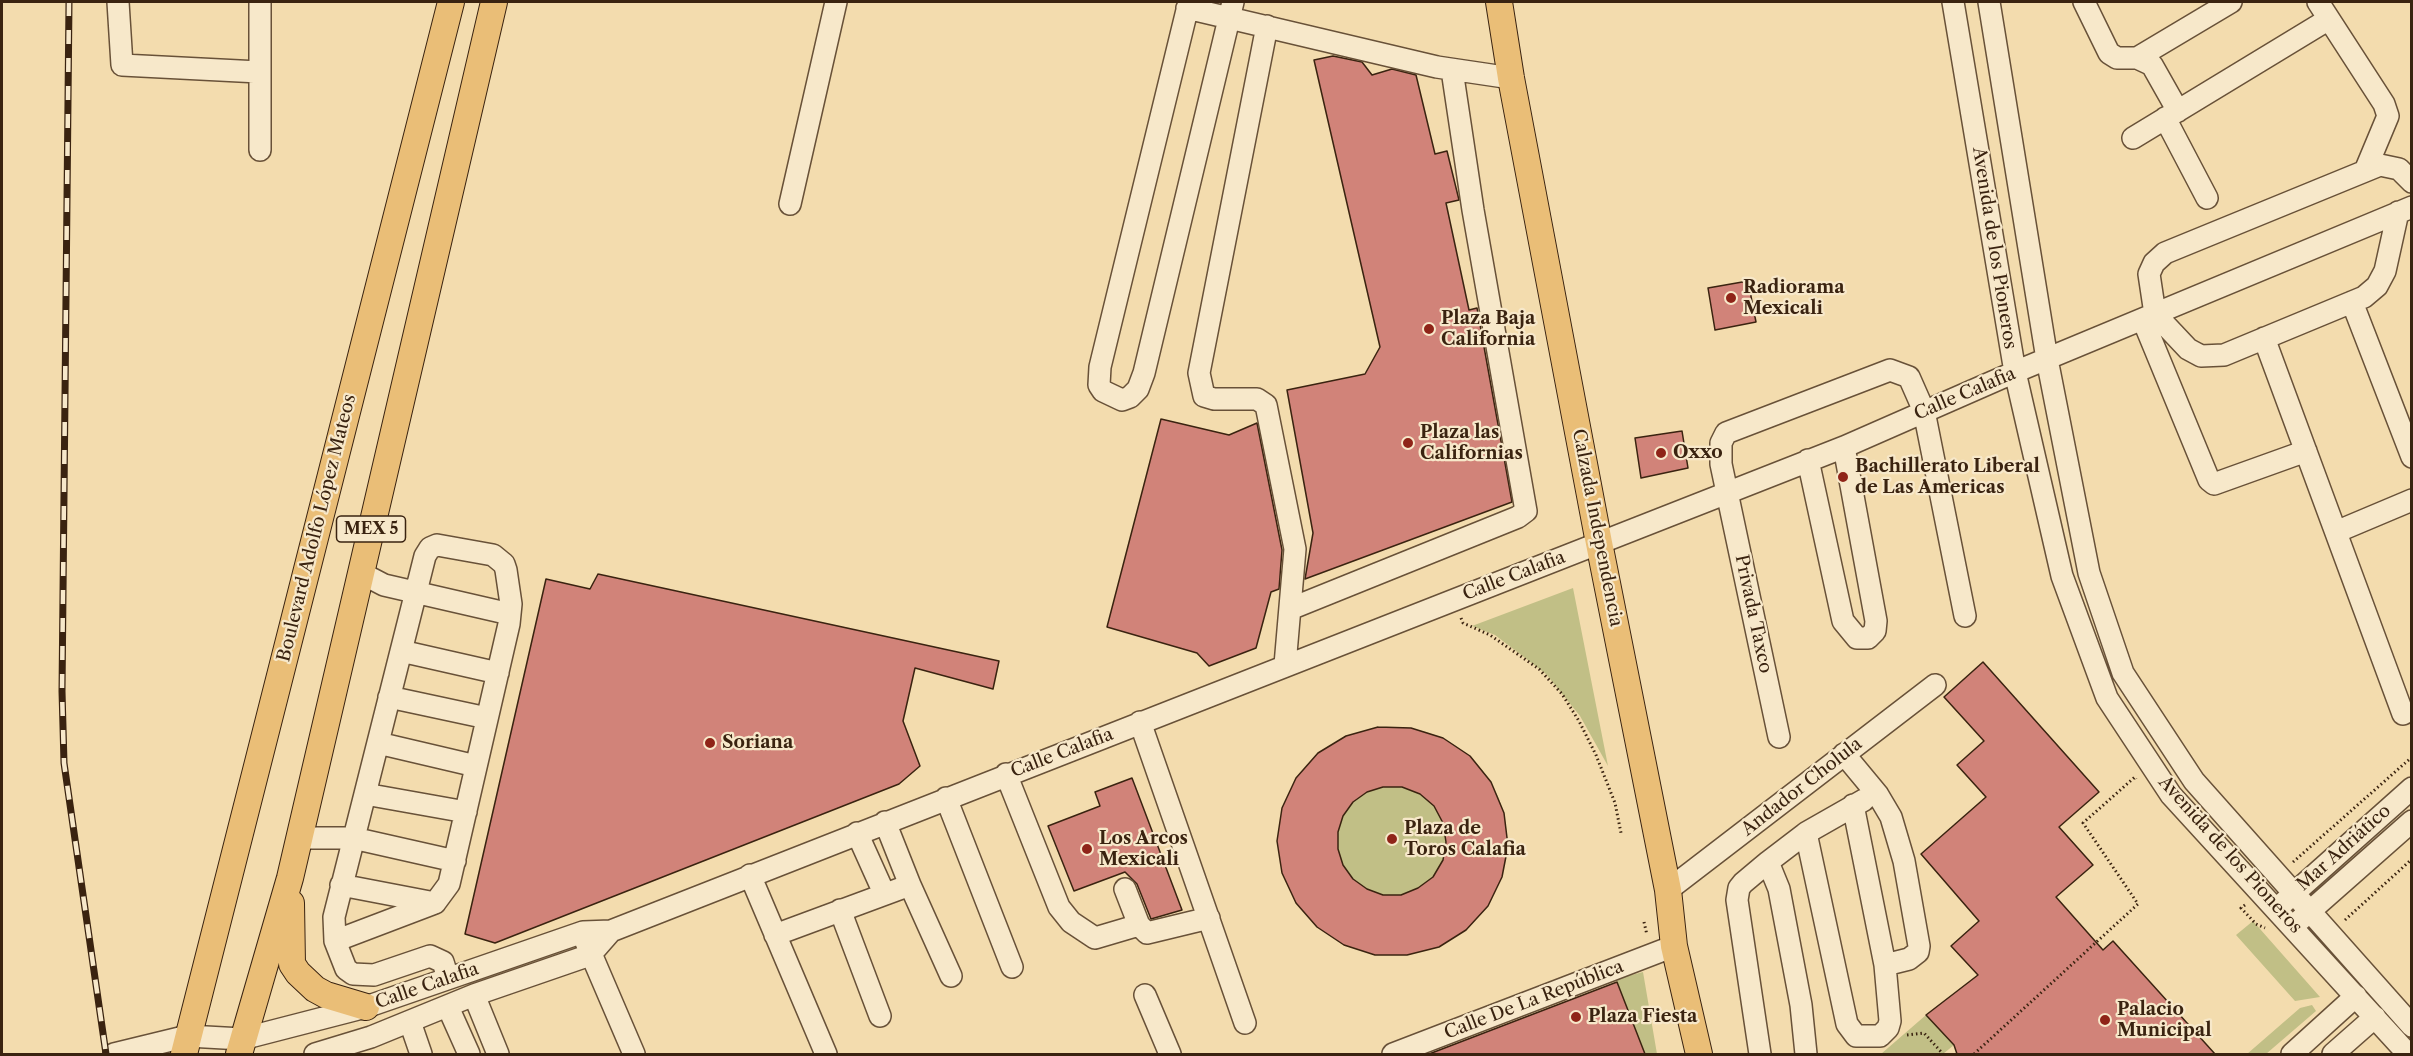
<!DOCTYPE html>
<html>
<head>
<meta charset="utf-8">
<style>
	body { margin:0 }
	#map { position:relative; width:2413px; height:1056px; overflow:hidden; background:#f3dcae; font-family:"Libre Caslon Text",serif }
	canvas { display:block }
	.frame { position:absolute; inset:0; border:3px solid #3a2310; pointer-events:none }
</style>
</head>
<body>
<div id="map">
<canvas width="2413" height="1056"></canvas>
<div class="frame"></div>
</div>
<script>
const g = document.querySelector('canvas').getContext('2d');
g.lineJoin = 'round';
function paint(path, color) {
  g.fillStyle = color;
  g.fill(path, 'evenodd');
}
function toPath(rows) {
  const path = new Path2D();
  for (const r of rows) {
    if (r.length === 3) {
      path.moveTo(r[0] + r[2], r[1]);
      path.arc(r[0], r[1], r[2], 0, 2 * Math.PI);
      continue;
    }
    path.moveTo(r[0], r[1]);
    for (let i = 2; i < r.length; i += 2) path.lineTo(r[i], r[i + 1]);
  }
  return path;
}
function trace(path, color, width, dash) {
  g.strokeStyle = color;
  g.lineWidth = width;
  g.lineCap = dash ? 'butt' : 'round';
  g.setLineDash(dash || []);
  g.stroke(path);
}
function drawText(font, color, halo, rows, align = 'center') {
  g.font = font + ' "Libre Caslon Text",serif';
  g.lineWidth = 4.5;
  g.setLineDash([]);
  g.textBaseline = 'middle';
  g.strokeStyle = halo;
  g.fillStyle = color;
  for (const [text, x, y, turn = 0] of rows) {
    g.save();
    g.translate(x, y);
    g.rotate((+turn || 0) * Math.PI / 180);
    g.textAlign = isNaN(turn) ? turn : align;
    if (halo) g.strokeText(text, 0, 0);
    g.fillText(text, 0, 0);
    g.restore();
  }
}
const green = toPath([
	[1573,588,1608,766,1580,716,1546,674,1495,635,1472,626],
	[1393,841,114],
	[2253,921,2320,997,2295,1001,2236,935],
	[1643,972,1657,1054,1645,1054,1616,979],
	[2312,1005,2316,1011,2266,1054,2247,1054,2300,1008],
	[1926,1015,1954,1045,1943,1054,1881,1054]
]);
const building = toPath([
	[1333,56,1362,62,1372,75,1392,69,1416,75,1435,154,1447,151,1459,200,1446,203,1469,310,1477,308,1512,502,1305,579,1313,533,1287,390,1365,374,1380,347,1314,60,1333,56],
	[1748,281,1756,322,1715,330,1708,288,1748,281],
	[1161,419,1229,435,1257,423,1282,550,1279,589,1271,592,1256,648,1209,666,1197,653,1107,627,1161,419],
	[1682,431,1688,468,1641,478,1635,438,1682,431],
	[598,574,999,661,993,689,915,668,903,721,920,766,899,784,495,943,465,934,546,579,590,589,598,574],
	[1983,662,2099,792,2059,827,2093,865,2056,897,2103,950,2113,941,2215,1054,1957,1054,1954,1045,1926,1015,1978,975,1951,946,1979,921,1921,854,1986,797,1957,765,1984,741,1944,697,1983,662],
	[1378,727,1411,728,1443,738,1470,756,1491,782,1504,813,1508,846,1502,877,1488,906,1466,930,1439,947,1407,955,1375,955,1344,945,1317,927,1296,903,1282,873,1277,841,1282,808,1296,778,1318,753,1346,736,1378,727],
	[1383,787,1402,787,1420,794,1434,806,1443,823,1446,842,1443,860,1433,877,1418,888,1401,895,1383,895,1367,889,1353,879,1343,865,1338,849,1338,832,1343,816,1353,802,1367,792,1383,787],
	[1132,778,1182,910,1151,919,1137,884,1125,872,1074,891,1048,826,1100,806,1095,792,1132,778],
	[1617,982,1645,1054,1429,1054,1617,982]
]);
const path = toPath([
	[1461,618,1463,623,1490,635,1539,669,1562,694,1579,721,1596,755,1615,803,1621,833],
	[2293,862,2412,757],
	[2245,905,2241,908,2256,924,2265,928],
	[2345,920,2412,859],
	[1644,922,1647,935],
	[1907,1035,1924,1033,1943,1054],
	[1974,1054,2138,904,2083,823,2135,777,2136,779]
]);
const minor = toPath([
	[118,2,122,65,259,72],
	[260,2,260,150],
	[1189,2,1100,367,1099,385,1103,391,1122,400,1130,397,1138,389,1144,373,1233,2],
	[1953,2,2015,372,2062,576,2107,698,2171,795,2408,1054],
	[1989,2,2047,359,2089,573,2123,673,2194,781,2412,1026],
	[2084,2,2109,53,2117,58,2137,58,2152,65,2178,111],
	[2318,2,2384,104,2388,116,2365,171],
	[1187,8,1437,67,1511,78],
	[1267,26,1199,373,1204,396,1214,399,1257,399,1266,405,1295,549,1285,665],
	[2137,58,2231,2],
	[2165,118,2207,198],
	[2133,138,2329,19],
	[790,204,836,2],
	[2398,212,2385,271,2377,286,2364,297,2224,355,2201,356,2188,349,2155,314,2149,274,2154,263,2165,253,2380,165,2399,169,2412,182],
	[2352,302,2412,457],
	[2143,320,2209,480,2214,484,2306,451],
	[2264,338,2403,714],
	[1808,460,1843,621,1857,638,1868,638,1875,631,1876,621,1844,447],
	[2336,532,2412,500],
	[361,573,384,585,510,614],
	[1290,609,1518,517,1526,511,1473,210,1452,70],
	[401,651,498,673],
	[389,697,487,718],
	[1140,722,1245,1023],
	[1779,737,1721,464,1721,443,1726,433,1890,370,1909,377,1924,411,1965,616],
	[378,743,476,766],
	[1844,754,1878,795,1891,817,1904,861,1919,946,1918,952,1909,959,1885,965,1853,805],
	[1006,774,1059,907,1071,922,1095,938,1139,925],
	[365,794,466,812],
	[946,798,1012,967],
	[1864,800,1806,833,1847,1024,1856,1036,1880,1036,1888,1028,1890,1021,1885,965],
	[857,833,884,893],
	[300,838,353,838,455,861],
	[1768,862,1806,833],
	[750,875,826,1054],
	[341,885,435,903],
	[910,885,951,976],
	[1125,889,1139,925,1147,933,1209,918],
	[1668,890,1935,685],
	[2282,904,2412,788],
	[840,910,880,1016],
	[2300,920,2412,821],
	[775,935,910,885,885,822],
	[335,941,435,903,449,884,509,624,511,604,506,570,504,564,493,555,437,545,430,548,425,556,334,917,335,941,346,969,353,974,374,975,430,956,443,962,448,978],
	[586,942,634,1054],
	[474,995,498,1054],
	[1145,995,1170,1054],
	[448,1007,469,1054],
	[410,1022,421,1054],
	[114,1054,188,1036,242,1039,366,1007,583,932,611,931,1844,447,2015,372,2412,207],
	[315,1054,371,1037,474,995,590,955,611,931],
	[1393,1054,1674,946],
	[1760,1054,1737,900,1739,888,1743,883,1768,862,1779,889,1801,1005,1806,1054],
	[2292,1054,2356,996],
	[2333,1054,2375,1017]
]);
const major = toPath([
	[1499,2,1511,78,1599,543,1668,890,1674,946,1699,1054],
	[291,903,292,964,298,973,315,989,326,995,366,1007],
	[184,1054,451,2],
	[239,1054,290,878,494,2]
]);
const rail = toPath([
	[69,2,62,691,64,763,106,1054]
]);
const markers = [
	[1731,298,6,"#8f2418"],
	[1429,329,6,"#8f2418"],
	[1408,443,6,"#8f2418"],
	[1661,453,6,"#8f2418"],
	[1843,477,6,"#8f2418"],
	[710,743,6,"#8f2418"],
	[1392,839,6,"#8f2418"],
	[1087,849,6,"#8f2418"],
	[1576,1017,6,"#8f2418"],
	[2105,1020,6,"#8f2418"]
];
const shields = [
	[371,529,69]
];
const shieldNames = [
	["MEX 5",371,529]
];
const streetNames = [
	["Avenida de los Pioneros",1994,248,81],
	["Calle Calafia",1965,394,-23],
	["Boulevard Adolfo López Mateos",317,528,-76],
	["Calzada Independencia",1597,528,79],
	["Calle Calafia",1514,576,-21],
	["Privada Taxco",1753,614,78],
	["Calle Calafia",1062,753,-21],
	["Andador Cholula",1802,787,-38],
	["Mar Adriático",2344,848,-42],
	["Avenida de los Pioneros",2230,855,48],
	["Calle Calafia",427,986,-19],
	["Calle De La República",1534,1000,-21]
];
const poiNames = [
	["Radiorama",1743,288],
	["Mexicali",1743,309],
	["Plaza Baja",1441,319],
	["California",1441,340],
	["Plaza las",1420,433],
	["Californias",1420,454],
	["Oxxo",1673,453],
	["Bachillerato Liberal",1855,467],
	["de Las Americas",1855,488],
	["Soriana",722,743],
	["Plaza de",1404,829],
	["Toros Calafia",1404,850],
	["Los Arcos",1099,839],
	["Mexicali",1099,860],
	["Palacio",2117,1010],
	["Municipal",2117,1031],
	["Plaza Fiesta",1588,1017]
];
paint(green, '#c1bf86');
paint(building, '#d18379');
trace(building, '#3a2310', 1.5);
trace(minor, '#685138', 24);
trace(major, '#3a2310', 28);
trace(path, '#3a2310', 3, [1.5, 3]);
trace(minor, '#f7e8ca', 21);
trace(major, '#eabe77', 26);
trace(rail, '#3a2310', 7);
trace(rail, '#f7e8ca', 4.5, [14]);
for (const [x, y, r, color] of markers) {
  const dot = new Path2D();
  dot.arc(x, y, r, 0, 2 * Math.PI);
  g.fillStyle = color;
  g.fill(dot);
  trace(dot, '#f7e8ca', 2);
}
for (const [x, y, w] of shields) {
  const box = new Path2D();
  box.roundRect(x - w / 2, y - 13, w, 26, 4.5);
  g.fillStyle = '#f7e8ca';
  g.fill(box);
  trace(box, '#3a2310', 1.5);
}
drawText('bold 16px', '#3a2310', null, shieldNames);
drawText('18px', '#3a2310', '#f7e8ca', streetNames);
drawText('bold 18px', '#3a2310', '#f7e8ca', poiNames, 'left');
</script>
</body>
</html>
